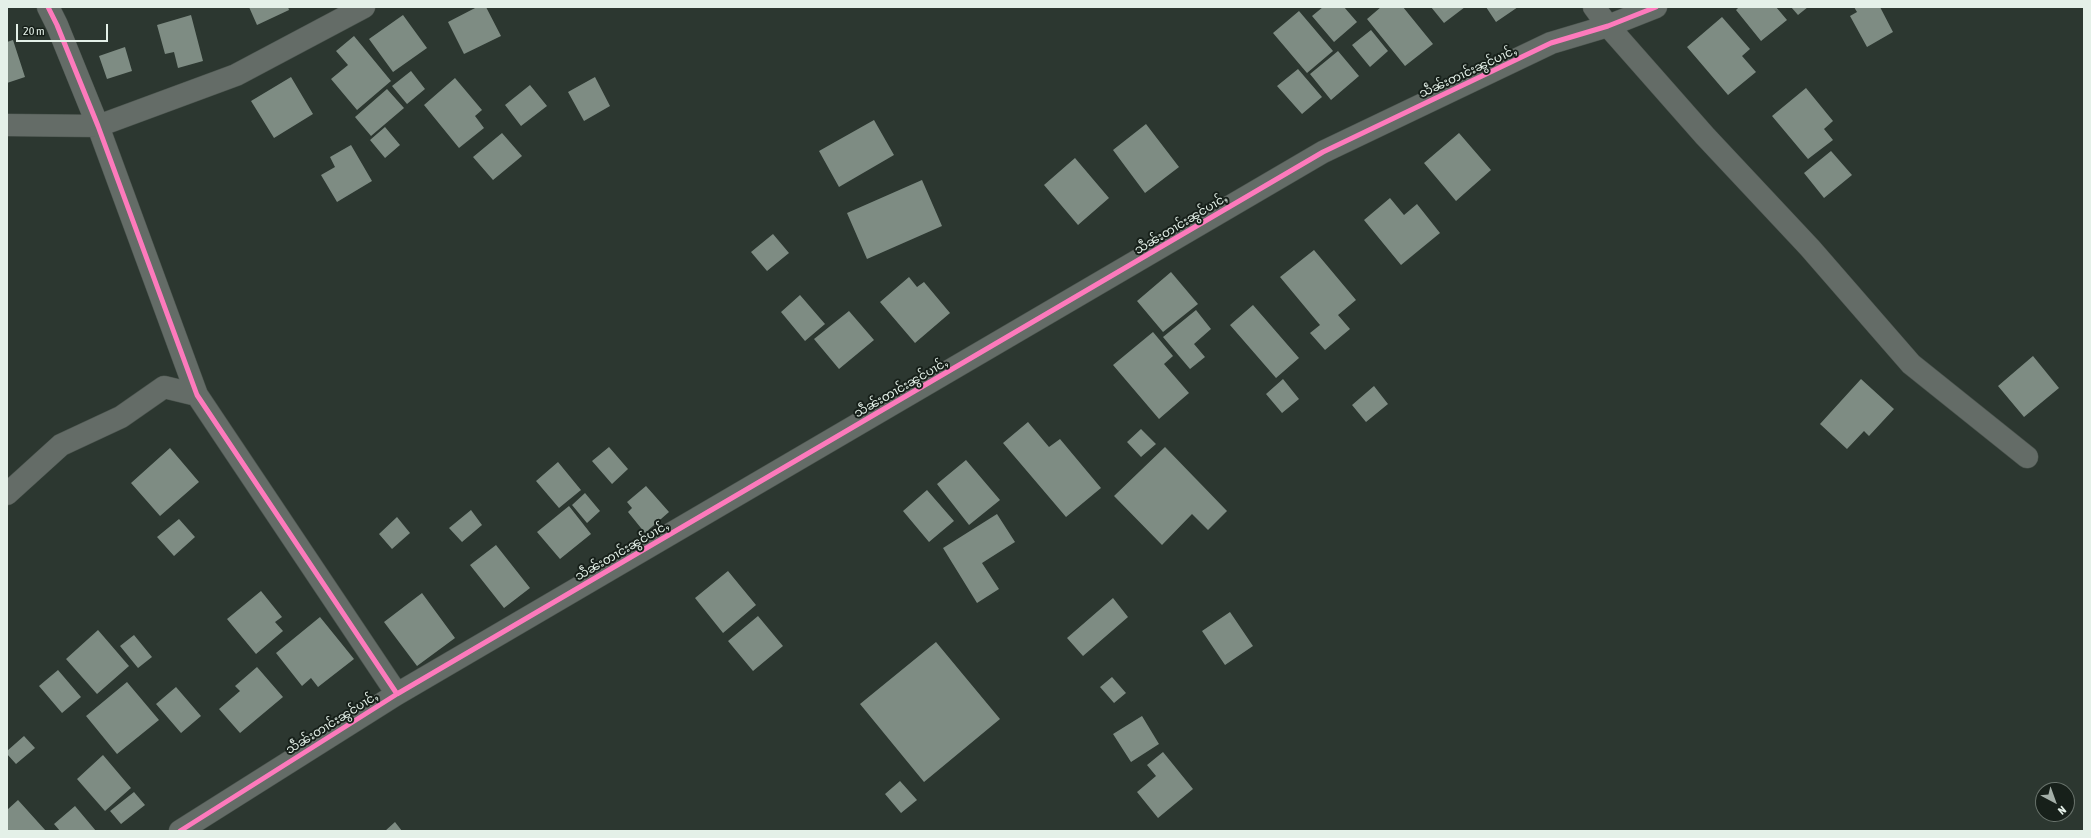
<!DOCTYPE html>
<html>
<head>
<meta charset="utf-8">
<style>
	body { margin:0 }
	#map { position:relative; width:2091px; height:838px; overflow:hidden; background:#2c3730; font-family:"Asap Condensed",sans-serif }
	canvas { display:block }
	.frame { position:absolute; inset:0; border:8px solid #e4f0e8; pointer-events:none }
	.north { position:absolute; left:2035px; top:782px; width:40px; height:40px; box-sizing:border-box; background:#17201a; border:1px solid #69736c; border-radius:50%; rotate:139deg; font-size:11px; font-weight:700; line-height:16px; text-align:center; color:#e4f0e8 }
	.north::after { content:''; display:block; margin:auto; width:14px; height:18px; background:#a4afa8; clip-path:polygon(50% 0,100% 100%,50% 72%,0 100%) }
	.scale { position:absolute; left:16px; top:24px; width:92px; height:18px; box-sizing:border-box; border:2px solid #e4f0e8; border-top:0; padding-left:5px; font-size:12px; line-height:14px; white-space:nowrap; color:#e4f0e8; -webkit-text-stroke:3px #17201a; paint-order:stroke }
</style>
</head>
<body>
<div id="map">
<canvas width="2091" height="838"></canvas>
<div class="frame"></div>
<div class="north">N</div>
<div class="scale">20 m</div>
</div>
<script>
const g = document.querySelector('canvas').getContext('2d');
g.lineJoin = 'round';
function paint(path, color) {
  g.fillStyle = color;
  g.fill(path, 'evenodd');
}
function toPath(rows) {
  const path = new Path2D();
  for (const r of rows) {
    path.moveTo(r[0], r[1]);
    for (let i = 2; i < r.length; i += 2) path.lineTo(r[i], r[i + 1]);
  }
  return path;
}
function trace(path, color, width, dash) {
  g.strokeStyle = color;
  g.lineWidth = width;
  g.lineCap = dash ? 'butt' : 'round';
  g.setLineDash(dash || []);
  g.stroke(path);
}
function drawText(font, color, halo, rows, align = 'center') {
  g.font = font + ' "Asap Condensed","Noto Sans Myanmar",sans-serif';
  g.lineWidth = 4;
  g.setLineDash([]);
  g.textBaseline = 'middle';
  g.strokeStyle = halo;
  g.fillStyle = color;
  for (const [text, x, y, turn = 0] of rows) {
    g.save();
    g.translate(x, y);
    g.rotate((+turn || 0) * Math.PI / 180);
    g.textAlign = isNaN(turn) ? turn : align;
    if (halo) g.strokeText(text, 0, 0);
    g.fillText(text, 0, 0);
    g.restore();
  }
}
const building = toPath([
	[249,7,288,7,289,10,257,25],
	[477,7,486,7,501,36,464,54,448,22],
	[1323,7,1344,7,1357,22,1334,42,1312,16],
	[1381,7,1403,7,1433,44,1405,66,1367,19],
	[1431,7,1465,7,1444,23],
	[1486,7,1518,7,1496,22],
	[1739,7,1776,7,1787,20,1761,41,1736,10],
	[1791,7,1808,7,1798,15],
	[1854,7,1880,7,1893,32,1867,47,1850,16,1857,12],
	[1299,11,1333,51,1307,73,1273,33],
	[191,15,203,61,178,68,174,52,165,54,157,25],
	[403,15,427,48,393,72,369,39],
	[1722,17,1750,49,1742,56,1756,72,1728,95,1687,47],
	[1371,30,1388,51,1370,67,1352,45],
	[354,36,391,81,357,110,331,79,348,65,336,51],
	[13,40,25,77,7,83,7,42],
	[125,47,132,71,107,79,99,56],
	[1338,51,1359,76,1331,100,1310,74],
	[1298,69,1322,97,1302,114,1277,86],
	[411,71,425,89,407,104,392,86],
	[291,77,313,114,274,138,251,101],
	[595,77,610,106,584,121,568,92],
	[455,78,482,110,475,116,484,128,459,148,424,105],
	[530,85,547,106,521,126,505,105],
	[1806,88,1833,121,1824,129,1833,140,1808,159,1772,116],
	[387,89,404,108,371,136,355,117],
	[874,120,894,155,839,187,819,151],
	[1146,124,1179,167,1145,193,1113,150],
	[385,127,400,145,385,158,370,140],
	[502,133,522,156,493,180,473,157],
	[1459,133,1491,170,1456,201,1424,163],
	[351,145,372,181,337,202,321,175,335,167,330,157],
	[1831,151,1852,175,1824,198,1804,173],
	[1075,158,1109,198,1078,225,1044,185],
	[922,180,942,226,867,259,847,213],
	[1390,198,1404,215,1417,204,1440,233,1401,265,1364,220],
	[773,234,789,253,767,271,751,252],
	[1314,250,1356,300,1338,315,1350,329,1325,350,1310,333,1320,325,1280,277],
	[1171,272,1198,304,1163,332,1137,301],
	[909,277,917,287,924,282,950,313,915,343,880,302],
	[800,295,825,324,805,341,781,312],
	[1253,305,1299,358,1276,378,1230,325],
	[1196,310,1211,329,1194,344,1205,357,1190,369,1163,337],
	[849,311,874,340,839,369,814,339],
	[1153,332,1173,356,1164,364,1189,393,1159,419,1113,365],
	[2033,356,2059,388,2024,417,1998,386],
	[1283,379,1299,399,1282,413,1266,394],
	[1861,379,1894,409,1869,436,1864,431,1847,449,1820,424],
	[1374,386,1388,404,1366,422,1352,405],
	[1028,422,1049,447,1060,439,1101,488,1066,517,1003,443],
	[1141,429,1156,444,1141,457,1127,442],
	[609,447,628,469,612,484,592,461],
	[1165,447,1227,511,1208,530,1192,514,1162,545,1114,496],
	[170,448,199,482,160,516,131,483],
	[966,460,1000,500,969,525,937,484],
	[558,462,581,490,559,508,536,481],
	[646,486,669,512,645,533,628,512,632,508,627,502],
	[927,490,954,521,929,542,903,511],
	[585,493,600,511,587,523,572,505],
	[569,506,591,534,560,559,537,532],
	[471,510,482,525,462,542,449,528],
	[997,514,1015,542,982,563,999,589,977,603,943,548],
	[397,517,410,533,392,549,379,534],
	[179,519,195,537,174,556,157,537],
	[496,545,530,588,504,608,470,565],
	[728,571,756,605,723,633,695,598],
	[261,591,282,617,275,622,283,631,256,654,227,619],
	[422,593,455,638,417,666,384,622],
	[1113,598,1128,617,1083,656,1067,638],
	[1230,612,1253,646,1225,665,1202,631],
	[758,616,783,646,753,671,728,641],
	[320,617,354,659,318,687,311,678,302,686,276,653],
	[98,630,129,666,97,694,66,659],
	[134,635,152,657,138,668,120,646],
	[936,642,1000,719,924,782,860,704],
	[257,667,283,697,240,733,219,709,240,691,235,686],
	[58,670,81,697,62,713,39,686],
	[1112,677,1126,693,1114,703,1100,687],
	[127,682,159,720,117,754,86,716],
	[176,687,201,716,181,733,156,704],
	[1142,716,1159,744,1131,762,1113,734],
	[24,736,35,748,16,764,7,754,7,751],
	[1163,752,1193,789,1158,818,1137,792,1156,776,1147,765],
	[103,755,131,788,105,811,77,779],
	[900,781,917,800,901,813,885,794],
	[134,792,145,805,121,824,110,811],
	[18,800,46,831,8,831,7,810],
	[75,806,96,831,60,831,54,824],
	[395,822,402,831,385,831]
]);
const minor = toPath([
	[48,7,57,25,98,126,197,395,397,694],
	[1594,7,1608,26,1705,136,1810,248,1911,364,2027,457],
	[7,125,98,126,236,75,364,7],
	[7,494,61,445,121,417,164,387,197,395],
	[180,831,397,694,1323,152,1551,43,1608,26,1656,7]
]);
const cycleway = toPath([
	[48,7,57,25,98,126,197,395,397,694],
	[180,831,397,694,1323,152,1551,43,1608,26,1656,7]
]);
const streetNames = [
	["သဵၼ်းတၢင်းၼွင်ပၢင်ႇ",1468,72,-25],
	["သဵၼ်းတၢင်းၼွင်ပၢင်ႇ",1181,224,-31],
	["သဵၼ်းတၢင်းၼွင်ပၢင်ႇ",901,388,-30],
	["သဵၼ်းတၢင်းၼွင်ပၢင်ႇ",622,551,-30],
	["သဵၼ်းတၢင်းၼွင်ပၢင်ႇ",332,723,-32]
];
paint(building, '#7e8c83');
trace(minor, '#4b544e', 23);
trace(minor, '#646c67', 22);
trace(cycleway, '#fd7abc', 5);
drawText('12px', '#e4f0e8', '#17201a', streetNames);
</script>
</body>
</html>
